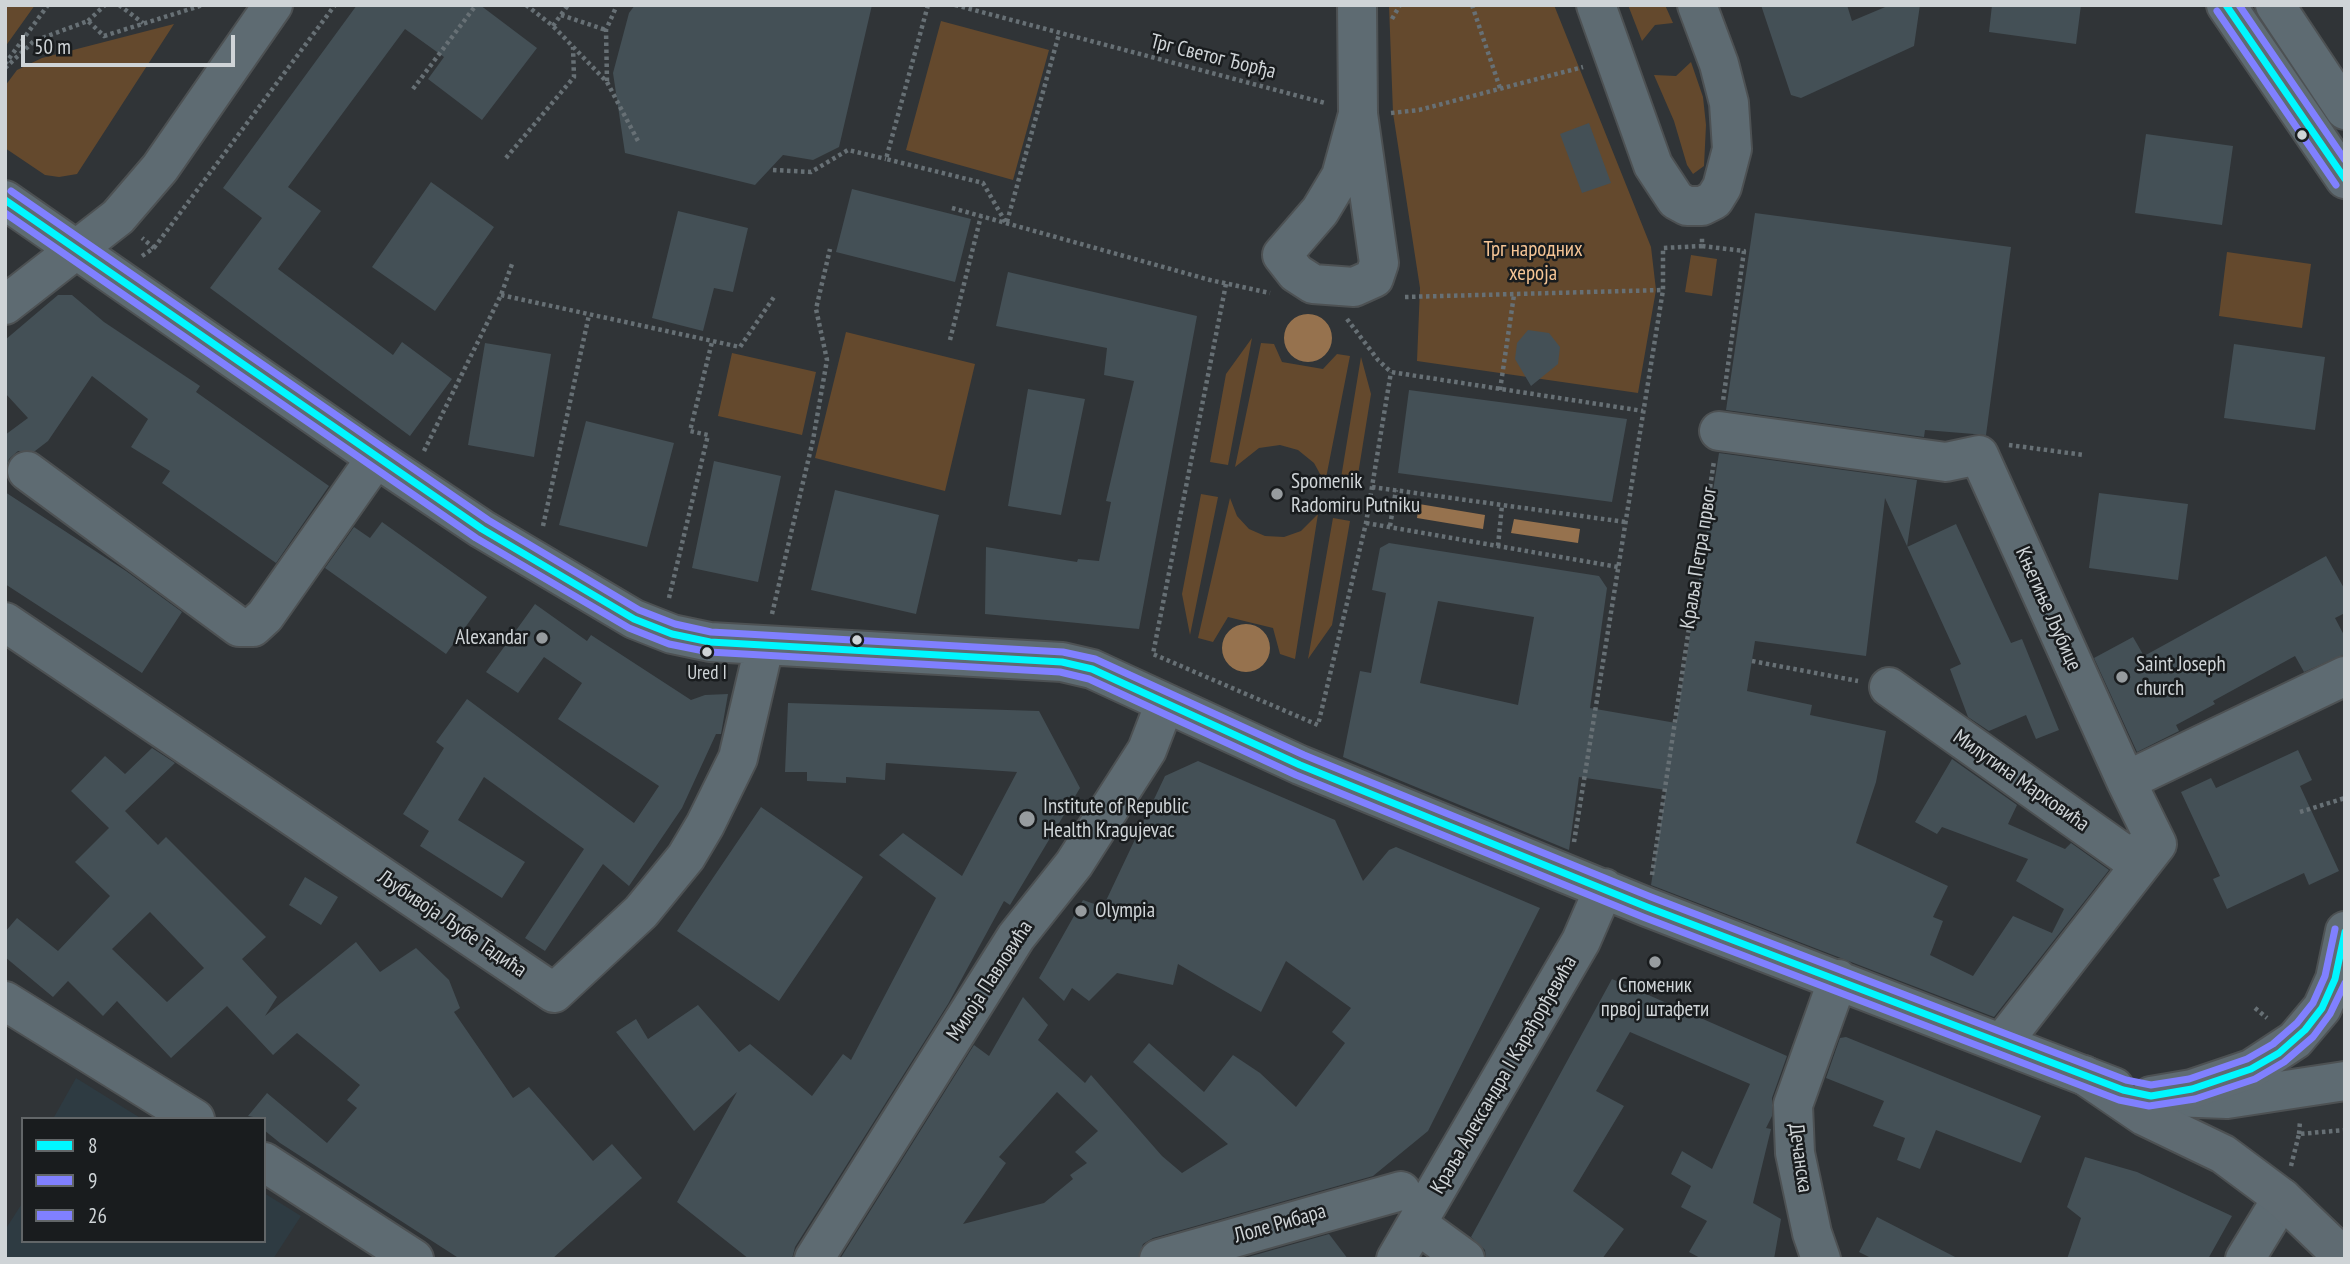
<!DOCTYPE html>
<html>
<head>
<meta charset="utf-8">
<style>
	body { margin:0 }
	#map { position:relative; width:2350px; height:1264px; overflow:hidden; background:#303437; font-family:"PT Sans Narrow",sans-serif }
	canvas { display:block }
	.frame { position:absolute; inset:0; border:7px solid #cfd4d7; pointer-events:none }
	.legend { position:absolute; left:21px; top:1117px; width:245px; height:126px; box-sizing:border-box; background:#191c1e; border:2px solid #626668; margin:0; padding:9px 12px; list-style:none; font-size:21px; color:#cfd4d7 }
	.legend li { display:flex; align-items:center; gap:14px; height:35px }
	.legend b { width:35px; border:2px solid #626668 }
	.scale { position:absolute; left:21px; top:35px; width:214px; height:32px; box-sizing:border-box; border:4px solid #cfd4d7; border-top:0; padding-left:9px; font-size:21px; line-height:24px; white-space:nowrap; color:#cfd4d7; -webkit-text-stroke:5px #191c1e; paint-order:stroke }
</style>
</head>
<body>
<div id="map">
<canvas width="2350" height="1264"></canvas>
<div class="frame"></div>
<ul class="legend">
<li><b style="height:9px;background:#00f7ff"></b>8</li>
<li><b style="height:9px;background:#8080ff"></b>9</li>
<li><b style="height:9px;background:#8080ff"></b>26</li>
</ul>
<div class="scale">50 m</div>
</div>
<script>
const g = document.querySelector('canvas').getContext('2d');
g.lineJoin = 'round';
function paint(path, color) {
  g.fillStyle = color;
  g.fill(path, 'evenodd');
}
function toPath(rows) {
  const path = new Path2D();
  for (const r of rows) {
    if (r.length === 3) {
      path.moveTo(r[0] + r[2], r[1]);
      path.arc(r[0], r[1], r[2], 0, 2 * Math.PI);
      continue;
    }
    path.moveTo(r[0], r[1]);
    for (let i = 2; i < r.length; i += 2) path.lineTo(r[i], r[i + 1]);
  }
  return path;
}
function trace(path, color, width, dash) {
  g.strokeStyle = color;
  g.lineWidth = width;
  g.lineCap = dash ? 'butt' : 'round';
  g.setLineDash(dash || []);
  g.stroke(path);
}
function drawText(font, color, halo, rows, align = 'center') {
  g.font = font + ' "PT Sans Narrow",sans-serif';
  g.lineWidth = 5;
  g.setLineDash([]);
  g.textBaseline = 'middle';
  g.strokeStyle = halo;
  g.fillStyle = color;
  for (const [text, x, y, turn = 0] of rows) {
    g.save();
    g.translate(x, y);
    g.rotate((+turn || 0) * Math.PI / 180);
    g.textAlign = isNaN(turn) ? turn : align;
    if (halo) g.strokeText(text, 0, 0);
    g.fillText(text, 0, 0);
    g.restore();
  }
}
const built = toPath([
	[76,1078,142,1119,53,1119],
	[264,1193,301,1216,273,1259,5,1259,5,1230,23,1202,23,1241,264,1241]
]);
const green = toPath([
	[5,5,35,5,5,47],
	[1389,5,1554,5,1651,247,1656,290,1638,393,1417,361,1420,288,1393,113],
	[1628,5,1665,5,1673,23,1655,25,1642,41],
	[941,21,1049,50,1013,180,906,150],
	[174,24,77,174,59,177,45,175,5,148,5,86,17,70,42,58],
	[1691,62,1703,97,1706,125,1704,166,1693,174,1687,165,1674,121,1654,75,1676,76],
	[2227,252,2311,264,2302,328,2219,316],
	[1691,255,1717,259,1712,296,1685,292],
	[846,332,975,364,945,491,815,458],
	[1252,338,1228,465,1210,462,1226,374],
	[1261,343,1274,344,1282,362,1323,369,1337,354,1350,356,1325,483,1314,463,1298,450,1280,445,1259,448,1235,467],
	[732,353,816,372,802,435,718,416],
	[1361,357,1371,394,1356,487,1340,484],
	[1201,494,1218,497,1190,635,1182,594],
	[1230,498,1237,516,1249,529,1265,536,1284,537,1301,531,1318,514,1295,659,1280,654,1273,628,1228,617,1213,642,1198,638],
	[1333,518,1350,521,1332,625,1308,659]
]);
const water = toPath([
	[1308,338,24],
	[1419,504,1485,515,1483,529,1417,518],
	[1514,519,1580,529,1578,543,1511,533],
	[1246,648,24]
]);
const building = toPath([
	[357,5,480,5,537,48,482,120,428,79,444,57,405,29,288,187,321,211,278,269,393,355,402,342,452,379,410,436,210,288,262,218,223,188],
	[635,5,872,5,839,147,813,160,783,155,755,185,625,153,613,73,629,13],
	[1761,5,1847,5,1852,21,1890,5,1920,5,1914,46,1801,98,1791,95],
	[1992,5,2081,5,2076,44,1989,32],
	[1589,123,1611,183,1582,193,1560,134],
	[2146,134,2233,146,2222,225,2135,213],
	[431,182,494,227,435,311,372,267],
	[852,189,971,219,955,282,836,252],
	[678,211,748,228,733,292,714,288,703,331,652,318],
	[1755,213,2011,247,1986,435,1925,430,1924,437,1726,410],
	[1008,272,1197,316,1139,629,985,614,986,547,1077,562,1078,559,1099,561,1111,502,1106,501,1134,381,1104,375,1107,348,996,326],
	[58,295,72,295,104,322,200,386,196,392,329,486,276,563,162,483,170,471,131,447,148,419,92,376,48,441,35,451,18,451,9,459,5,473,5,435,28,418,5,393,5,340],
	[1528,330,1549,333,1560,347,1558,364,1531,386,1515,359,1517,343],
	[485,343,551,354,534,457,468,445],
	[2234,344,2325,357,2315,430,2224,418],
	[1028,389,1085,399,1061,515,1008,506],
	[1409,390,1627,419,1612,502,1398,473],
	[586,421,674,443,647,547,559,525],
	[1719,453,1917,480,1907,547,1956,524,2011,643,2022,639,2059,730,2036,739,2026,715,1989,731,1968,717,1950,669,1961,664,1885,498,1866,656,1755,641,1747,691,1812,705,1810,715,1886,731,1876,782,1856,843,1948,886,1933,917,1943,921,1930,955,1973,976,2013,916,2052,933,2064,909,2016,881,2028,859,1942,827,1937,834,1915,822,1952,759,2017,805,2008,824,2065,849,2071,843,2109,870,1994,1017,1651,885,1666,790,1579,777,1569,850,1343,757,1360,671,1371,673,1386,593,1372,590,1380,548,1389,543,1599,576,1607,588,1590,708,1676,723],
	[1438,601,1534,617,1518,705,1420,683],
	[714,461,781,476,758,582,692,568],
	[835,490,939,515,916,614,811,590],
	[5,492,126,571,182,612,142,673,5,584],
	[2099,493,2188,504,2178,580,2089,568],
	[382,522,487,597,446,654,325,568,354,527,370,538],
	[2326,556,2345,590,2345,613,2335,618,2345,637,2345,654,2304,672,2295,656,2213,701,2215,704,2176,725,2179,731,2137,752,2094,658,2133,637,2144,656],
	[535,604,587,641,591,635,691,700,705,695,728,694,721,734,716,734,682,808,629,886,603,864,545,951,525,938,584,849,484,777,458,820,525,862,502,898,420,846,429,831,403,814,444,748,436,742,467,699,634,823,659,786,558,719,582,683,544,657,518,693,486,672],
	[788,703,1039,711,1080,788,1010,905,1004,901,948,1004,795,1247,792,1259,749,1259,677,1202,737,1092,694,1131,616,1032,636,1019,648,1039,698,1005,739,1052,750,1044,812,1096,843,1054,851,1060,936,898,879,855,903,833,962,876,1017,772,886,763,885,780,846,777,846,783,807,781,807,772,785,772],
	[152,748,175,763,125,811,158,845,166,837,266,937,242,959,277,997,265,1016,356,942,380,972,416,948,449,980,460,1008,454,1012,513,1098,529,1087,593,1161,612,1144,642,1178,552,1259,460,1259,280,1143,264,1130,264,1119,248,1116,267,1093,327,1143,357,1108,347,1100,360,1085,297,1033,273,1055,227,1006,171,1058,117,1001,103,1016,68,981,53,997,5,957,5,932,17,918,58,951,110,896,75,862,109,828,71,791,105,756,125,774],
	[150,912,204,968,167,1002,112,949],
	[2298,750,2312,780,2300,786,2339,871,2309,885,2304,873,2227,909,2213,879,2220,876,2181,792,2211,778,2216,788],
	[1198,761,1335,820,1363,881,1389,850,1396,847,1540,908,1428,1131,1373,1176,1153,1238,1143,1244,1138,1259,840,1259,974,1045,989,1056,1023,997,1048,1025,1038,1040,1085,1083,1091,1075,1162,1156,1182,1173,1228,1144,1133,1062,1149,1043,1204,1092,1233,1055,1260,1073,1296,1107,1345,1043,1332,1032,1351,1008,1286,961,1261,1012,1178,964,1173,985,1117,973,1089,1001,1072,988,1064,1001,1039,978,1083,900,1103,907,1165,776],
	[1057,1092,1098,1131,1075,1152,1087,1163,1070,1175,1073,1179,1044,1203,963,1224,1006,1163,999,1157],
	[761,807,863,877,779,1001,677,931],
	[305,877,338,897,321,925,289,905],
	[1612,979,1787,1056,1772,1098,1772,1116,1766,1128,1771,1129,1753,1203,1781,1219,1774,1259,1702,1259,1689,1252,1707,1221,1681,1207,1691,1186,1671,1174,1682,1151,1712,1169,1750,1084,1630,1032,1596,1091,1624,1106,1573,1191,1624,1229,1602,1259,1486,1259,1485,1250,1471,1237],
	[1846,1037,2041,1116,2021,1163,1936,1130,1920,1169,1897,1160,1905,1138,1873,1126,1884,1101,1826,1078,1840,1038],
	[2085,1157,2137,1172,2232,1216,2208,1259,2067,1259,2081,1218,2067,1207],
	[1877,1217,1959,1259,1873,1259,1859,1252],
	[1329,1234,1348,1259,1241,1259]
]);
const path = toPath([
	[119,5,143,23],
	[526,5,553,26,607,82,638,141],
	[928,5,886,159,983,183,1006,223],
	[955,5,1325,103],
	[1472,5,1500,88],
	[561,15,606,30],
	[1392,19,1400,5],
	[88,21,105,5],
	[553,26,568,5],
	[5,64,48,5],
	[5,68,34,41,88,21,104,36,203,5],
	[607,81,606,30,617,5],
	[413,89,476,5],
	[1391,113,1419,110,1583,67],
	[506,158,574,77,573,47],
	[773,170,811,172,848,150,886,159],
	[952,208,1210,280,1270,293],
	[1007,222,1059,34],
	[1702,246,1744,251,1723,401],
	[154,248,335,5],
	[142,256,154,248,142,238],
	[1226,284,1153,654,1318,725,1366,523,1391,372],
	[501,295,740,347,774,297],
	[1405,297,1663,290],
	[1347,319,1378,360,1391,372,1643,411],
	[950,340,981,216],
	[1500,390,1514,295],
	[2009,445,2084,455],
	[424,451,501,295,512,264],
	[1372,487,1625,522],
	[1366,523,1618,567],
	[543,526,589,315],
	[1390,526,1396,490],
	[1498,546,1502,505],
	[669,598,708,435,690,431,712,342],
	[772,614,813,440,827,360,816,309,830,249],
	[1752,661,1858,681],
	[2300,812,2345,798],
	[1574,842,1663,290,1663,248,1702,246,1702,238],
	[1652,875,1714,461],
	[2255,1008,2267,1018],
	[2299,1134,2300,1121],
	[2291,1166,2299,1134,2345,1130]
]);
const minor = toPath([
	[1357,5,1358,114,1379,263,1374,278,1354,287,1313,284,1296,273,1282,255,1320,211,1341,176,1358,114],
	[1596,5,1653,165,1676,200,1687,206,1702,206,1714,200,1722,187,1732,149,1729,103,1719,64,1697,5],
	[2275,5,2345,110],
	[5,200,376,458,482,529,634,619,672,634,710,642,1062,662,1092,669,1300,765,1647,907,2114,1087],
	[5,305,118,217,160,168,273,5],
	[1719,431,1946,462,1979,455,2126,781,2345,676],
	[27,471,239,627,253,627,265,616,376,458],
	[5,622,554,993,641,912,686,857,705,825,738,758,764,647],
	[1889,687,2127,856,2157,844],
	[5,1001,195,1119],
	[2002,1043,2157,844,2126,781],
	[2170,1097,2227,1099,2345,1081],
	[264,1162,414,1259],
	[1417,1224,1465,1259],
	[814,1259,1016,937,1074,864,1147,750,1165,703],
	[1159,1259,1401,1191],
	[1396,1259,1581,941,1604,888],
	[1821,1259,1812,1233,1795,1153,1793,1105,1838,979],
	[2245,1259,2282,1198]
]);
const major = toPath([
	[2226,5,2345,179],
	[2084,1075,2144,1116,2223,1154,2282,1198,2332,1246,2341,1259],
	[2151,1096,2192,1089,2251,1069,2295,1040,2322,1008,2335,979,2345,931]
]);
const bus1 = toPath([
	[2226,5,2345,179],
	[5,200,482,529,634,619,672,634,710,642,1062,662,1092,669,1300,765,1647,907,2123,1090,2151,1096,2192,1089,2251,1069,2279,1053,2305,1030,2322,1008,2335,979,2345,932]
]);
const bus2 = toPath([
	[2217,11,2336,185],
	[5,213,476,538,629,628,669,644,709,652,1060,672,1089,679,1296,775,1643,917,2119,1100,2149,1106,2195,1099,2255,1079,2284,1062,2313,1037,2330,1014,2345,983]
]);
const bus3 = toPath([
	[2239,5,2345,160],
	[11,191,488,520,639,610,675,624,711,632,1063,652,1095,659,1304,755,1651,897,2126,1080,2151,1085,2189,1079,2247,1059,2273,1044,2297,1023,2313,1003,2325,976,2335,929]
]);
const markers = [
	[2302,135,6,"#cfd4d7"],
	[1277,494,7,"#979c9f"],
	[542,638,7,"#979c9f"],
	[857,640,6,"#cfd4d7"],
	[707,652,6,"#cfd4d7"],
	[2122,677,7,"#979c9f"],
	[1027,819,9,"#979c9f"],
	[1081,911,7,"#979c9f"],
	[1655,962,7,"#979c9f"]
];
const busNames = [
	["Ured I",707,674]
];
const streetNames = [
	["Трг Светог Ђорђа",1213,57,14],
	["Краља Петра првог",1699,558,-81],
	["Књегиње Љубице",2048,609,66],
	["Милутина Марковића",2021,781,35],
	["Љубивоја Љубе Тадића",452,924,34],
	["Милоја Павловића",990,981,-57],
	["Краља Александра I Карађорђевића",1504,1075,-60],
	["Дечанска",1800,1158,82],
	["Лоле Рибара",1280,1224,-16]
];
const parkNames = [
	["Трг народних",1533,250],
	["хероја",1533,274]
];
const poiNames = [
	["Spomenik",1291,482],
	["Radomiru Putniku",1291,506],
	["Alexandar",528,638,"right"],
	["Saint Joseph",2136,665],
	["church",2136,689],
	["Institute of Republic",1043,807],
	["Health Kragujevac",1043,831],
	["Olympia",1095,911],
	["Споменик",1655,986,"center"],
	["првој штафети",1655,1010,"center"]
];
paint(built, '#2e3b42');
paint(green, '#64492d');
paint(water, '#96724e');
paint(building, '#445056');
trace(minor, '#4d5153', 42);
trace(major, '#4d5153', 42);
trace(path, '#677075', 4.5, [3.5, 3.5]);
trace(minor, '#5e6b72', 38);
trace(major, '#5f6b72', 38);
trace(bus1, '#00f7ff', 7);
trace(bus2, '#8080ff', 7);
trace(bus3, '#8080ff', 7);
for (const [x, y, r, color] of markers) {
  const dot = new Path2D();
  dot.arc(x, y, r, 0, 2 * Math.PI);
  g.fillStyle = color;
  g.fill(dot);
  trace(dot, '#191c1e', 2.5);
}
drawText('19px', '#cfd4d7', '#191c1e', busNames);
drawText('21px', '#cfd4d7', '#191c1e', streetNames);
drawText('21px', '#f6c595', '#191c1e', parkNames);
drawText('21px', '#cfd4d7', '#191c1e', poiNames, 'left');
</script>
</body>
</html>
